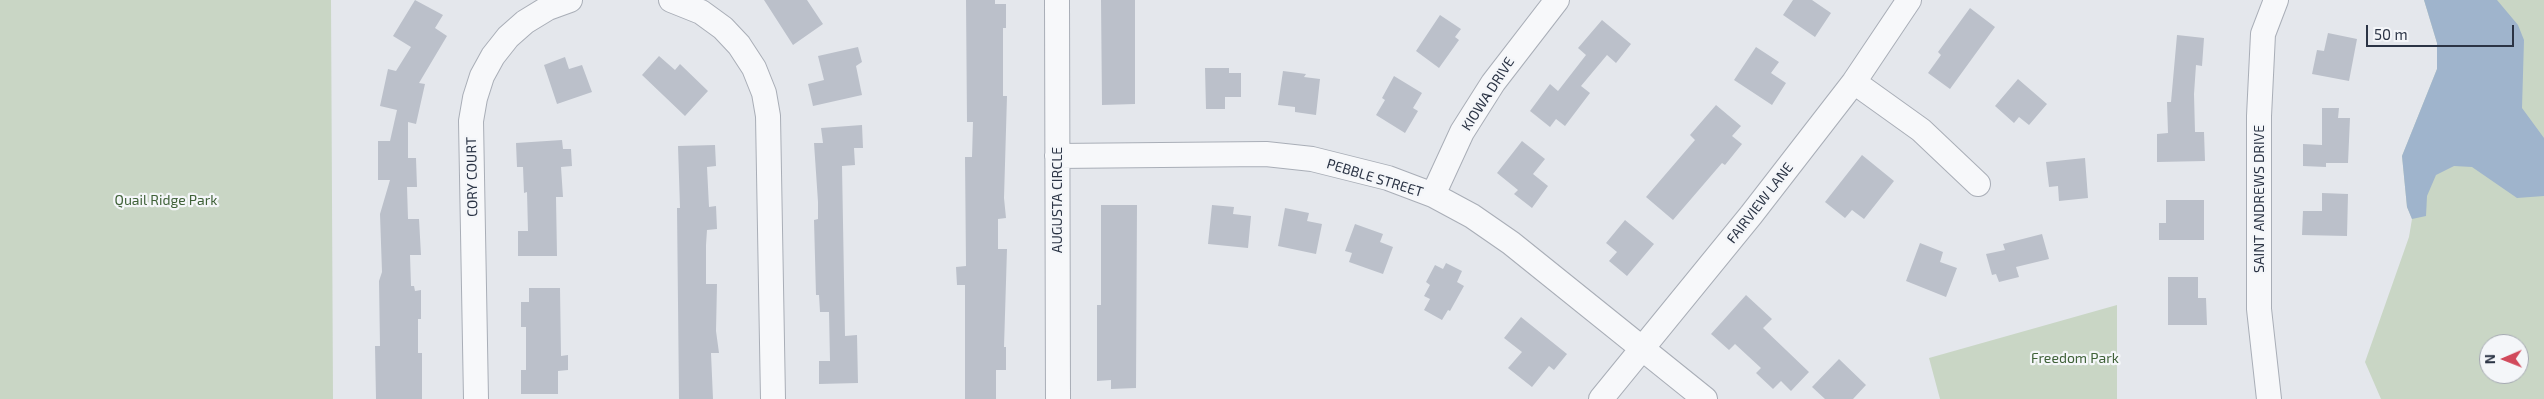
<!DOCTYPE html>
<html>
<head>
<meta charset="utf-8">
<style>
	body { margin:0 }
	#map { position:relative; width:2544px; height:399px; overflow:hidden; background:#e4e7ec; font-family:"Exo 2",sans-serif }
	canvas { display:block }
	.north { position:absolute; left:2479px; top:334px; width:50px; height:50px; box-sizing:border-box; background:#f4f6f9; border:1px solid #a4a8b1; border-radius:50%; rotate:269deg; font-size:14px; font-weight:700; line-height:20px; text-align:center; color:#2b3445 }
	.north::after { content:''; display:block; margin:auto; width:18px; height:22px; background:#d1495b; clip-path:polygon(50% 0,100% 100%,50% 72%,0 100%) }
	.scale { position:absolute; left:2366px; top:25px; width:148px; height:22px; box-sizing:border-box; border:2px solid #2b3445; border-top:0; padding-left:6px; font-size:15px; line-height:18px; white-space:nowrap; color:#2b3445; -webkit-text-stroke:4px #f4f6f9; paint-order:stroke }
</style>
</head>
<body>
<div id="map">
<canvas width="2544" height="399"></canvas>
<div class="north">N</div>
<div class="scale">50 m</div>
</div>
<script>
const g = document.querySelector('canvas').getContext('2d');
g.lineJoin = 'round';
function paint(path, color) {
  g.fillStyle = color;
  g.fill(path, 'evenodd');
}
function toPath(rows) {
  const path = new Path2D();
  for (const r of rows) {
    path.moveTo(r[0], r[1]);
    for (let i = 2; i < r.length; i += 2) path.lineTo(r[i], r[i + 1]);
  }
  return path;
}
function trace(path, color, width, dash) {
  g.strokeStyle = color;
  g.lineWidth = width;
  g.lineCap = dash ? 'butt' : 'round';
  g.setLineDash(dash || []);
  g.stroke(path);
}
function drawText(font, color, halo, rows, align = 'center') {
  g.font = font + ' "Exo 2",sans-serif';
  g.lineWidth = 4.5;
  g.setLineDash([]);
  g.textBaseline = 'middle';
  g.strokeStyle = halo;
  g.fillStyle = color;
  for (const [text, x, y, turn = 0] of rows) {
    g.save();
    g.translate(x, y);
    g.rotate((+turn || 0) * Math.PI / 180);
    g.textAlign = isNaN(turn) ? turn : align;
    if (halo) g.strokeText(text, 0, 0);
    g.fillText(text, 0, 0);
    g.restore();
  }
}
const green = toPath([
	[0,0,331,0,333,399,0,399],
	[2424,0,2544,0,2544,399,2381,399,2365,362,2409,237,2412,219,2407,207,2402,156,2437,69,2437,43],
	[2489,344,2519,344,2519,374,2489,374],
	[2117,305,2117,399,1940,399,1929,358]
]);
const water = toPath([
	[2424,0,2497,0,2518,25,2524,40,2522,108,2544,138,2544,196,2517,198,2472,167,2454,166,2436,175,2427,196,2426,216,2412,219,2407,207,2402,156,2437,69,2437,43]
]);
const building = toPath([
	[415,0,443,15,435,28,447,36,419,83,425,84,416,124,408,122,408,158,416,158,417,187,407,187,408,219,419,219,421,255,410,255,411,286,414,286,415,291,421,290,421,319,418,319,418,353,422,353,422,399,376,399,375,346,380,346,379,281,382,272,380,214,390,180,378,180,378,141,390,141,397,110,380,106,388,69,396,71,411,47,393,36],
	[764,0,807,0,823,24,793,45],
	[966,0,995,0,995,4,1006,4,1006,28,1003,28,1003,96,1007,96,1004,198,1006,218,998,219,998,249,1007,249,1004,347,1006,347,1006,370,996,370,996,399,965,399,965,285,957,285,956,267,966,266,965,157,972,157,973,122,967,122],
	[1101,0,1135,0,1135,104,1102,105],
	[1793,0,1812,0,1831,13,1815,37,1783,15],
	[1970,8,1995,27,1950,89,1928,73,1941,55,1938,52],
	[1440,15,1461,29,1455,37,1459,40,1439,68,1416,51],
	[1602,20,1631,44,1616,63,1607,55,1581,86,1590,93,1565,126,1556,119,1550,127,1530,111,1550,84,1558,91,1586,55,1578,48],
	[2328,33,2357,39,2349,81,2312,74,2317,50,2324,51],
	[2177,35,2204,38,2202,66,2196,65,2194,94,2195,132,2204,132,2205,161,2157,162,2157,134,2168,133,2167,102,2171,102],
	[858,47,862,62,856,66,862,95,813,106,808,84,824,80,818,56],
	[1756,47,1779,62,1771,73,1786,83,1772,105,1734,80],
	[659,56,675,70,680,64,708,91,685,116,642,75],
	[565,57,569,69,582,65,592,92,557,104,544,65],
	[1205,68,1229,68,1229,73,1241,73,1241,97,1225,97,1225,109,1206,109],
	[1283,71,1306,74,1304,77,1320,79,1316,115,1295,112,1295,107,1278,105],
	[1394,76,1422,93,1413,108,1418,111,1405,133,1376,115,1385,100,1382,98],
	[2018,79,2047,104,2029,125,2019,117,2014,123,1995,106],
	[1716,105,1741,126,1732,136,1742,144,1725,165,1722,163,1673,220,1646,197,1695,140,1690,135],
	[2322,108,2339,108,2338,118,2350,118,2348,163,2326,163,2326,167,2303,166,2303,144,2322,145],
	[862,125,863,148,854,148,855,165,842,166,845,336,857,335,858,383,819,384,819,361,830,361,829,312,820,312,819,295,816,295,814,220,818,219,818,202,814,143,823,143,821,128],
	[562,140,563,149,571,149,572,166,561,167,563,197,556,197,557,256,518,256,518,231,528,231,527,192,524,193,523,167,517,167,516,143],
	[1522,141,1545,159,1533,174,1548,186,1532,208,1514,194,1518,190,1497,173],
	[715,145,716,166,707,167,709,207,716,206,717,229,707,230,706,245,706,284,717,284,716,331,719,353,711,353,713,399,679,399,677,208,680,208,678,146],
	[1862,155,1894,181,1864,219,1852,210,1845,218,1825,202],
	[2085,158,2088,198,2059,201,2058,186,2049,187,2046,162],
	[2322,193,2348,194,2347,236,2302,235,2303,211,2322,211],
	[2166,200,2204,200,2204,240,2159,240,2159,223,2166,223],
	[1101,205,1137,205,1136,388,1111,389,1111,380,1097,381,1097,305,1101,305],
	[1212,205,1234,207,1233,214,1251,216,1248,248,1208,244],
	[1285,208,1309,213,1307,221,1322,224,1316,254,1278,246],
	[1625,220,1654,244,1627,276,1609,261,1617,252,1606,243],
	[1355,224,1383,234,1380,242,1393,247,1383,274,1349,262,1352,253,1345,251],
	[2042,234,2049,259,2016,267,2019,277,1999,282,1996,274,1992,275,1986,254,2005,250,2003,244],
	[1920,243,1943,252,1940,262,1957,268,1946,297,1906,281],
	[1446,263,1462,271,1457,282,1464,286,1450,311,1448,310,1442,320,1424,310,1430,299,1424,296,1430,285,1426,282,1435,265,1443,269],
	[2168,277,2198,277,2198,298,2206,298,2207,325,2168,325],
	[529,288,560,288,561,356,568,355,568,370,558,371,558,394,521,394,521,370,526,370,526,327,521,327,521,302,529,302],
	[1746,295,1772,319,1763,328,1809,372,1791,391,1781,381,1773,389,1756,373,1761,368,1735,344,1729,350,1711,334],
	[1521,317,1567,354,1554,370,1549,366,1532,387,1508,368,1522,352,1504,338],
	[1839,359,1866,385,1853,399,1825,399,1812,387]
]);
const street = toPath([
	[671,0,701,12,723,28,739,45,754,68,764,93,768,116,773,399],
	[1057,0,1058,399],
	[1854,82,1921,130,1978,184],
	[1057,156,1266,154,1312,159,1388,178,1433,195,1472,216,1511,243,1705,399],
	[1433,195,1462,132,1493,83,1557,0],
	[476,399,471,121,475,98,482,76,493,56,508,37,525,22,548,8,570,0],
	[1601,399,1751,215,1854,82,1909,0],
	[2269,399,2259,309,2259,116,2263,34,2276,0]
]);
const streetNames = [
	["KIOWA DRIVE",1488,94,-57],
	["CORY COURT",472,177,-91],
	["PEBBLE STREET",1375,178,17],
	["SAINT ANDREWS DRIVE",2259,199,-90],
	["AUGUSTA CIRCLE",1057,200,-90],
	["FAIRVIEW LANE",1760,203,-52]
];
const parkNames = [
	["Quail Ridge Park",166,200],
	["Freedom Park",2075,358]
];
paint(green, '#c9d6c5');
paint(water, '#9fb4cc');
paint(building, '#bbc0ca');
trace(street, '#a9aeb7', 26);
trace(street, '#f7f8fa', 24);
drawText('14px', '#2b3445', '#f4f6f9', streetNames);
drawText('14px', '#3f6138', '#f4f6f9', parkNames);
</script>
</body>
</html>
